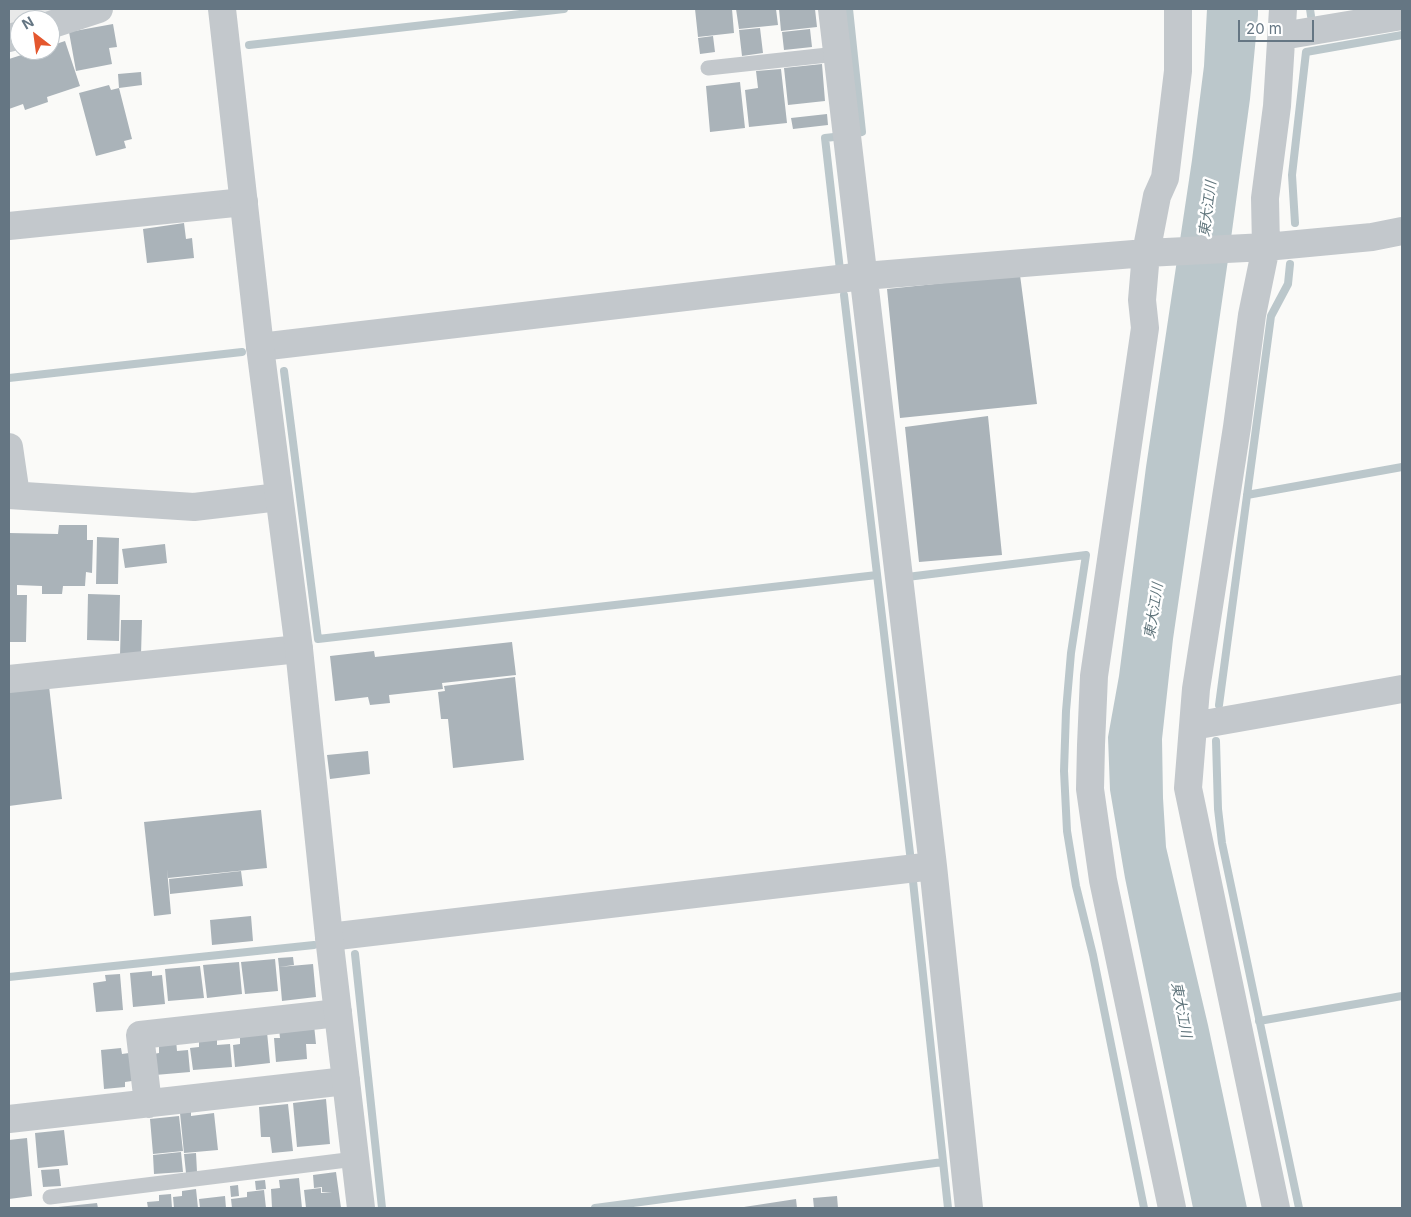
<!DOCTYPE html>
<html>
<head>
<meta charset="utf-8">
<style>
	body { margin:0 }
	#map { position:relative; width:1411px; height:1217px; overflow:hidden; background:#fafaf8; font-family:Inter,sans-serif }
	canvas { display:block }
	.frame { position:absolute; inset:0; border:10px solid #657683; pointer-events:none }
	.north { position:absolute; left:10px; top:10px; width:50px; height:50px; box-sizing:border-box; background:#fff; border:1px solid #c1c8cd; border-radius:50%; rotate:330deg; font-size:14px; font-weight:700; line-height:20px; text-align:center; color:#657683 }
	.north::after { content:''; display:block; margin:auto; width:18px; height:22px; background:#e4572e; clip-path:polygon(50% 0,100% 100%,50% 72%,0 100%) }
	.scale { position:absolute; left:1238px; top:20px; width:76px; height:22px; box-sizing:border-box; border:2px solid #657683; border-top:0; padding-left:6px; font-size:15px; line-height:18px; white-space:nowrap; color:#657683; -webkit-text-stroke:4px #fff; paint-order:stroke }
</style>
</head>
<body>
<div id="map">
<canvas width="1411" height="1217"></canvas>
<div class="frame"></div>
<div class="north">N</div>
<div class="scale">20 m</div>
</div>
<script>
const g = document.querySelector('canvas').getContext('2d');
g.lineJoin = 'round';
function paint(path, color) {
  g.fillStyle = color;
  g.fill(path, 'evenodd');
}
function toPath(rows) {
  const path = new Path2D();
  for (const r of rows) {
    path.moveTo(r[0], r[1]);
    for (let i = 2; i < r.length; i += 2) path.lineTo(r[i], r[i + 1]);
  }
  return path;
}
function trace(path, color, width, dash) {
  g.strokeStyle = color;
  g.lineWidth = width;
  g.lineCap = dash ? 'butt' : 'round';
  g.setLineDash(dash || []);
  g.stroke(path);
}
function drawText(font, color, halo, rows, align = 'center') {
  g.font = font + ' Inter,"Noto Sans JP",sans-serif';
  g.lineWidth = 5;
  g.setLineDash([]);
  g.textBaseline = 'middle';
  g.strokeStyle = halo;
  g.fillStyle = color;
  for (const [text, x, y, turn = 0] of rows) {
    g.save();
    g.translate(x, y);
    g.rotate((+turn || 0) * Math.PI / 180);
    g.textAlign = isNaN(turn) ? turn : align;
    if (halo) g.strokeText(text, 0, 0);
    g.fillText(text, 0, 0);
    g.restore();
  }
}
const built = toPath([
	[9,9,58,9,9,25]
]);
const water = toPath([
	[1207,9,1258,9,1258,15,1250,99,1229,253,1173,639,1162,739,1163,798,1166,847,1208,1025,1247,1208,1193,1208,1125,878,1110,790,1108,737,1119,676,1146,467,1192,160,1204,66]
]);
const stream = toPath([
	[849,9,862,132,856,133],
	[1310,9,1311,16],
	[249,45,564,9],
	[834,137,825,138,840,270],
	[1295,223,1292,175,1306,52,1402,35],
	[844,295,911,862],
	[284,371,318,639,877,575],
	[9,378,242,352],
	[1247,495,1402,467],
	[907,577,1086,555,1071,653,1066,711,1064,771,1067,831,1076,886,1093,955,1144,1208],
	[1219,705,1271,316,1288,284,1290,264],
	[1216,741,1218,809,1222,843,1299,1208],
	[913,881,948,1208],
	[355,954,382,1208],
	[9,977,314,945],
	[1259,1021,1402,996],
	[595,1208,943,1162]
]);
const building = toPath([
	[695,9,732,9,734,33,698,37],
	[736,9,776,9,778,25,739,29],
	[779,9,815,9,817,27,781,31],
	[113,24,117,47,109,48,112,64,76,71,69,32],
	[760,28,763,53,742,56,739,30],
	[810,29,812,47,784,50,782,32],
	[713,36,715,52,700,54,698,38],
	[65,41,80,86,47,97,48,102,25,110,23,104,9,109,9,59,37,50,50,50,50,46],
	[822,64,825,101,788,105,784,68],
	[781,69,787,123,749,127,745,90,758,88,756,71],
	[141,72,142,85,119,88,118,74],
	[740,82,745,128,710,132,706,86],
	[109,85,111,90,119,88,132,139,124,141,126,148,96,156,79,93],
	[827,114,828,125,793,129,791,118],
	[184,223,186,239,192,238,194,258,147,263,143,229],
	[1020,275,1037,404,900,418,887,289],
	[988,416,1002,555,919,562,905,427],
	[59,525,87,525,87,540,93,540,92,573,86,572,85,586,63,586,62,594,42,594,42,586,17,585,17,595,27,595,26,642,9,642,9,533,58,534],
	[97,537,119,538,118,584,96,584],
	[165,544,167,563,125,568,122,549],
	[88,594,120,595,119,641,87,640],
	[121,620,142,620,141,655,120,655],
	[512,642,516,675,442,683,443,689,389,695,390,703,370,705,368,697,335,701,330,656,374,651,375,657],
	[515,677,524,760,453,768,448,719,441,719,438,692,445,691,444,686],
	[49,686,62,799,9,806,9,691],
	[368,751,370,774,330,779,327,755],
	[261,810,267,868,168,878,167,869,171,914,154,916,144,822],
	[241,871,243,886,170,894,169,879],
	[251,916,253,941,212,945,210,920],
	[293,957,294,965,279,967,278,958],
	[275,959,278,991,245,994,241,962],
	[239,962,242,994,207,998,203,965],
	[313,964,316,997,282,1001,279,967],
	[200,966,204,998,168,1001,165,969],
	[152,971,152,976,162,975,165,1004,133,1007,130,973],
	[120,974,123,1010,96,1012,93,983,106,981,105,975],
	[314,1025,316,1044,306,1044,307,1059,276,1062,274,1038,280,1038,279,1029],
	[267,1032,270,1063,235,1067,233,1045,240,1044,240,1034],
	[217,1039,217,1045,230,1044,232,1067,193,1070,190,1048,199,1047,199,1040],
	[176,1040,177,1051,188,1050,190,1072,155,1075,153,1054,159,1053,159,1042],
	[121,1048,122,1054,129,1053,132,1081,125,1082,125,1087,104,1089,101,1050],
	[326,1099,330,1144,297,1147,293,1103],
	[288,1104,293,1151,272,1153,270,1137,261,1137,259,1107],
	[191,1112,191,1116,214,1113,218,1150,184,1153,180,1113],
	[179,1116,183,1151,153,1154,150,1119],
	[64,1130,68,1165,38,1168,35,1133],
	[27,1138,32,1196,9,1199,9,1140],
	[181,1152,183,1172,154,1174,153,1155],
	[196,1153,197,1172,186,1173,184,1154],
	[59,1169,61,1186,43,1187,41,1170],
	[336,1172,341,1208,306,1208,304,1190,321,1188,321,1193,332,1192,322,1192,322,1187,314,1188,313,1175],
	[299,1178,302,1208,272,1208,271,1189,280,1188,279,1180],
	[265,1180,266,1189,256,1190,255,1181],
	[238,1185,239,1196,231,1197,230,1186],
	[196,1189,198,1208,174,1208,173,1197,182,1196,182,1191],
	[264,1190,266,1208,232,1208,231,1199,247,1197,247,1192],
	[171,1194,172,1208,148,1208,147,1202,159,1201,159,1195],
	[225,1196,226,1208,200,1208,199,1199],
	[837,1196,838,1208,814,1208,813,1198],
	[796,1199,797,1208,744,1208,744,1207],
	[97,1203,98,1208,58,1208,58,1207]
]);
const service = toPath([
	[708,68,837,54],
	[50,1197,355,1159]
]);
const minor = toPath([
	[832,9,933,866,969,1208],
	[50,25,99,9],
	[1282,36,1402,16],
	[9,38,20,35],
	[9,226,244,202],
	[260,347,864,276,1146,253,1266,247,1372,237,1402,231],
	[9,447,16,495],
	[9,495,194,507,279,497],
	[9,679,299,649],
	[1193,726,1402,689],
	[329,937,933,866],
	[148,1104,140,1035,338,1013],
	[9,1119,346,1081],
	[1172,1208,1103,880,1090,789,1091,745,1094,676,1145,328,1142,300,1146,253,1157,196,1165,178,1178,71,1178,9],
	[1276,1208,1188,788,1196,689,1237,427,1252,315,1266,247,1265,198,1277,106,1283,9]
]);
const tertiary = toPath([
	[222,9,260,347,299,649,329,937,361,1208]
]);
const waterNames = [
	["東大江川",1208,209,-83],
	["東大江川",1154,611,-81],
	["東大江川",1181,1010,79]
];
paint(built, '#e8e9e9');
paint(water, '#bbc7cb');
trace(stream, '#bbc7cb', 8);
paint(building, '#aab3b9');
trace(service, '#c3c8cc', 15);
trace(minor, '#c3c8cc', 28);
trace(tertiary, '#c3c8cc', 28);
drawText('italic 14px', '#60757c', '#fff', waterNames);
</script>
</body>
</html>
